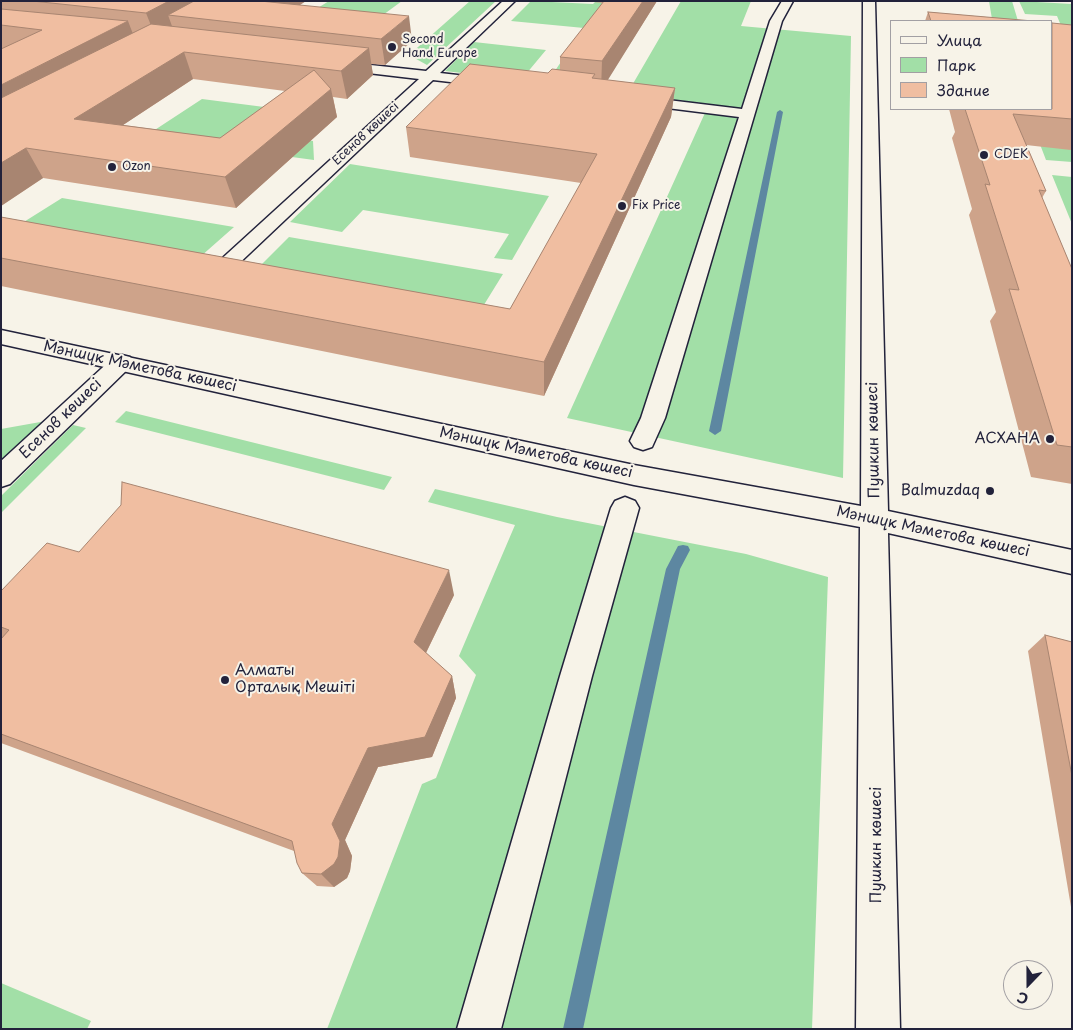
<!DOCTYPE html>
<html>
<head>
<meta charset="utf-8">
<style>
	body { margin:0 }
	#map { position:relative; width:1073px; height:1030px; overflow:hidden; background:#f7f3e8; font-family:"Playpen Sans",sans-serif }
	canvas { display:block }
	.frame { position:absolute; inset:0; border:2px solid #22223b; pointer-events:none }
	.legend { position:absolute; left:890px; top:20px; width:162px; height:90px; box-sizing:border-box; background:#f7f3e8; border:1px solid #a29fa3; margin:0; padding:6px 9px; list-style:none; font-size:15px; color:#22223b }
	.legend li { display:flex; align-items:center; gap:10px; height:25px }
	.legend b { width:25px; border:1px solid #a29fa3 }
	.north { position:absolute; left:1003px; top:960px; width:50px; height:50px; box-sizing:border-box; background:#f7f3e8; border:1px solid #a29fa3; border-radius:50%; rotate:202deg; font-size:14px; font-weight:700; line-height:20px; text-align:center; color:#22223b }
	.north::after { content:''; display:block; margin:auto; width:18px; height:22px; background:#22223b; clip-path:polygon(50% 0,100% 100%,50% 72%,0 100%) }
</style>
</head>
<body>
<div id="map">
<canvas width="1073" height="1030"></canvas>
<div class="frame"></div>
<ul class="legend">
<li><b style="height:6px;background:#f7f3e8"></b>Улица</li>
<li><b style="height:14px;background:#a2dfa7"></b>Парк</li>
<li><b style="height:14px;background:#f0bea1"></b>Здание</li>
</ul>
<div class="north">С</div>
</div>
<script>
const g = document.querySelector('canvas').getContext('2d');
g.lineJoin = 'round';
function paint(path, color) {
  g.fillStyle = color;
  g.fill(path, 'evenodd');
}
function toPath(rows) {
  const path = new Path2D();
  for (const r of rows) {
    path.moveTo(r[0], r[1]);
    for (let i = 2; i < r.length; i += 2) path.lineTo(r[i], r[i + 1]);
  }
  return path;
}
function trace(path, color, width, dash) {
  g.strokeStyle = color;
  g.lineWidth = width;
  g.lineCap = dash ? 'butt' : 'round';
  g.setLineDash(dash || []);
  g.stroke(path);
}
function drawText(font, color, halo, rows, align = 'center') {
  g.font = font + ' "Playpen Sans",sans-serif';
  g.lineWidth = 4;
  g.setLineDash([]);
  g.textBaseline = 'middle';
  g.strokeStyle = halo;
  g.fillStyle = color;
  for (const [text, x, y, turn = 0] of rows) {
    g.save();
    g.translate(x, y);
    g.rotate((+turn || 0) * Math.PI / 180);
    g.textAlign = isNaN(turn) ? turn : align;
    if (halo) g.strokeText(text, 0, 0);
    g.fillText(text, 0, 0);
    g.restore();
  }
}
const green = toPath([
	[329,1,402,1,368,26,300,19],
	[470,1,496,1,427,65,409,55],
	[531,1,593,4,596,1,622,1,565,79,546,84,584,28,511,21],
	[681,1,751,1,741,26,851,36,843,478,567,418,709,104,627,94],
	[989,1,1012,1,1018,21,992,19],
	[1019,1,1072,4,1072,52,1057,16,1025,14],
	[474,42,546,50,521,80,445,71],
	[202,99,303,112,274,135,313,141,314,160,144,137],
	[1028,113,1069,144,1072,151,1072,162,1046,160],
	[350,164,549,196,512,260,494,258,509,234,363,210,342,232,290,222],
	[1052,175,1072,177,1072,224],
	[62,198,234,227,200,257,19,225],
	[289,237,503,274,482,308,259,267],
	[126,411,392,477,384,490,115,422],
	[46,421,1,463,1,429],
	[73,425,86,428,1,513,1,496],
	[435,489,557,517,746,554,828,577,812,1029,327,1029,422,784,436,778,476,675,459,656,515,525,428,502],
	[1,983,91,1021,87,1029,1,1029]
]);
const stream = toPath([
	[780,110,783,112,721,431,715,435,709,431,777,112,780,110],
	[683,545,688,546,690,550,680,569,583,1029,563,1029,666,569,678,546,683,545]
]);
const street = toPath([
	[503,1,515,1,440,73,493,79,498,80,500,83,498,86,493,87,433,80,231,271,224,273,217,271,214,267,217,263,419,79,334,69,329,68,327,65,329,62,334,61,426,71,503,1],
	[782,1,793,1,782,21,665,418,652,447,643,450,634,447,630,441,641,418,739,117,635,104,630,103,628,100,630,97,635,96,742,109,770,21,782,1],
	[122,355,130,357,133,362,130,367,10,484,1,487,1,461,114,357,122,355],
	[625,497,635,501,639,508,592,676,501,1029,457,1029,560,676,611,508,615,501,625,497]
]);
const secondary = toPath([
	[863,1,875,1,888,511,1072,550,1072,574,888,533,900,1029,856,1029,860,527,634,485,1,344,1,330,634,465,861,506,863,1]
]);
const wall = toPath([
	[1,1,306,1,300,5,412,41,385,65,371,64,373,75,347,99,333,97,337,117,236,208,43,178,1,206],
	[193,79,285,91,220,138,123,125],
	[584,1,657,1,607,80,675,88,671,117,544,396,1,286,1,217,510,309,581,183,410,157,406,127,548,73,560,70,560,57,603,3],
	[928,12,1033,21,925,21],
	[1072,25,1072,151,1071,150,1026,145,1046,191,1042,198,1072,269,1072,484,1031,477,990,321,996,312,969,215,972,209,952,138,955,132,949,109,1052,109],
	[79,552,454,595,426,653,452,676,456,698,432,757,378,767,345,840,352,856,350,871,347,878,334,887,317,886,302,873,294,851,1,743,1,591],
	[1045,635,1072,642,1072,913,1028,651]
]);
const shadedWall = toPath([
	[169,1,223,1,168,15,173,29,156,38,146,13],
	[260,1,306,1,266,26],
	[643,1,657,1,601,91,602,61],
	[409,16,412,41,385,65,381,39],
	[128,21,138,47,1,122,1,85],
	[369,48,373,75,347,99,341,71],
	[184,52,193,79,88,148,74,119],
	[675,88,671,117,544,396,544,362],
	[331,89,337,117,236,208,225,177],
	[26,148,43,178,1,206,1,163],
	[449,570,454,595,420,665,414,642],
	[452,676,456,698,432,757,378,767,345,840,352,856,350,871,347,878,334,887,321,874,332,824,368,748]
]);
const building = toPath([
	[32,1,169,1,146,13,32,1],
	[194,1,260,1,409,16,381,39,168,15,194,1],
	[604,1,643,1,602,61,560,57,604,1],
	[1,9,128,21,1,85,1,49,42,30,1,25,1,9],
	[928,12,1033,21,931,21,928,12],
	[1052,23,1072,25,1072,119,1013,114,1046,191,1039,190,1072,269,1072,447,1057,445,1009,289,1019,290,985,184,990,185,965,109,1052,109,1052,23],
	[151,24,369,48,341,71,184,52,74,119,220,138,314,70,331,89,225,177,26,148,1,163,1,98,151,24],
	[470,64,548,73,552,69,595,74,592,78,675,88,544,362,1,258,1,217,510,309,597,154,406,127,470,64],
	[122,482,449,570,414,642,452,676,425,737,368,748,332,824,340,841,338,857,334,864,321,874,302,873,297,863,292,841,1,734,1,639,9,630,1,627,1,591,47,543,79,552,121,505,122,482],
	[1045,635,1072,642,1072,776,1045,635]
]);
const markers = [
	[392,47,5,"#22223b"],
	[984,155,5,"#22223b"],
	[112,167,5,"#22223b"],
	[622,206,5,"#22223b"],
	[1050,439,5,"#22223b"],
	[990,491,5,"#22223b"],
	[225,680,5,"#22223b"]
];
const farPoinames = [
	["Second",402,40],
	["Hand Europe",402,54],
	["CDEK",994,155],
	["Ozon",122,167],
	["Fix Price",632,206]
];
const farStreetnames = [
	["Есенов көшесі",366,134,-43]
];
const streetNames = [
	["Мәншүк Мәметова көшесі",140,367,12],
	["Есенов көшесі",61,419,-44],
	["Пушкин көшесі",874,440,-91],
	["Мәншүк Мәметова көшесі",536,453,12],
	["Мәншүк Мәметова көшесі",933,532,12],
	["Пушкин көшесі",877,845,-90]
];
const poiNames = [
	["ACXAHA",1040,439],
	["Balmuzdaq",980,491],
	["Алматы",235,671,"left"],
	["Орталық Мешіті",235,688,"left"]
];
paint(green, '#a2dfa7');
paint(stream, '#5d87a1');
trace(street, '#22223b', 3);
trace(secondary, '#22223b', 3);
paint(street, '#f7f3e8');
paint(secondary, '#f7f3e8');
paint(wall, '#cea38a');
paint(shadedWall, '#a88571');
paint(building, '#f0bea1');
trace(building, '#a88571', 1);
for (const [x, y, r, color] of markers) {
  const dot = new Path2D();
  dot.arc(x, y, r, 0, 2 * Math.PI);
  g.fillStyle = color;
  g.fill(dot);
  trace(dot, '#f7f3e8', 2);
}
drawText('12px', '#22223b', '#f7f3e8', farPoinames, 'left');
drawText('12px', '#22223b', '#f7f3e8', farStreetnames);
drawText('15px', '#22223b', '#f7f3e8', streetNames);
drawText('15px', '#22223b', '#f7f3e8', poiNames, 'right');
</script>
</body>
</html>
